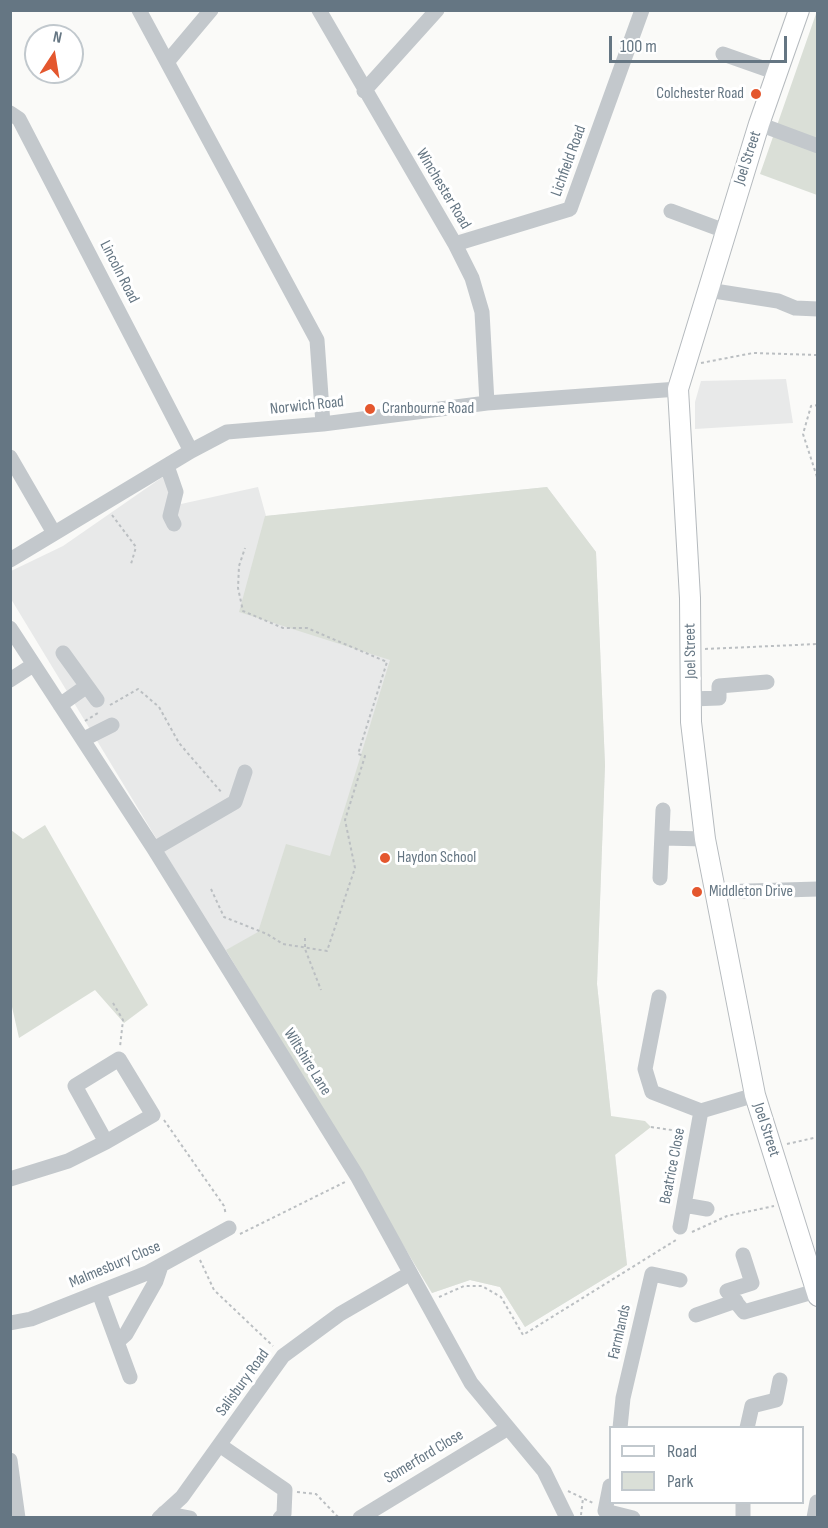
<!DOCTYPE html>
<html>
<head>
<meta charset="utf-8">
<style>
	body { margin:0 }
	#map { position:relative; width:828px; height:1528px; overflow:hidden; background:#fafaf8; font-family:"Sofia Sans Condensed",sans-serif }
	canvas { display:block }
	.frame { position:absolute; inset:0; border:12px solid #657683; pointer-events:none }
	.legend { position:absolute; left:609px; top:1426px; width:195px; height:78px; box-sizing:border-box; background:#fff; border:2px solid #c1c8cd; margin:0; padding:8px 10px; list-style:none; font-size:18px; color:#657683 }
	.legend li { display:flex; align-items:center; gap:12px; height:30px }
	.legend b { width:30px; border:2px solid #c1c8cd }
	.north { position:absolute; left:24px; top:24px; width:60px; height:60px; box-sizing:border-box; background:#fff; border:2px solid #c1c8cd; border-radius:50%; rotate:12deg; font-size:16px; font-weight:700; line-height:24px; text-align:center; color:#657683 }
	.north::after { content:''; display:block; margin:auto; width:21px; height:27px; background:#e4572e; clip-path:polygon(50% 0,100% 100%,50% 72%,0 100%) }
	.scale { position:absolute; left:609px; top:36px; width:178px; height:27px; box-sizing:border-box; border:3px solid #657683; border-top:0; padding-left:8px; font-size:18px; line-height:21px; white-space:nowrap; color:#657683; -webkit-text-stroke:4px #fff; paint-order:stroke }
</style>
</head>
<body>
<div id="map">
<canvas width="828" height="1528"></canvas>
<div class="frame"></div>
<ul class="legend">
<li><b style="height:8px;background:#fff"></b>Road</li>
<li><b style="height:16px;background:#dadfd7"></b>Park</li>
</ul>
<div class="north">N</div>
<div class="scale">100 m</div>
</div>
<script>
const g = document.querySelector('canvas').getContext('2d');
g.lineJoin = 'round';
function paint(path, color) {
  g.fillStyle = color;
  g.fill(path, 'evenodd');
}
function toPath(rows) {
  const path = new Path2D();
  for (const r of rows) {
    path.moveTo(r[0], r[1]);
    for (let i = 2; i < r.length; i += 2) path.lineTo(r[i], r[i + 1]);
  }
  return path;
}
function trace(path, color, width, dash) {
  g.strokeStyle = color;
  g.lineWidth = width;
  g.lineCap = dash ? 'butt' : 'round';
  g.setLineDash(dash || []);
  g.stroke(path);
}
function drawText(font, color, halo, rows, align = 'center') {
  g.font = font + ' "Sofia Sans Condensed",sans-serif';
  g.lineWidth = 6;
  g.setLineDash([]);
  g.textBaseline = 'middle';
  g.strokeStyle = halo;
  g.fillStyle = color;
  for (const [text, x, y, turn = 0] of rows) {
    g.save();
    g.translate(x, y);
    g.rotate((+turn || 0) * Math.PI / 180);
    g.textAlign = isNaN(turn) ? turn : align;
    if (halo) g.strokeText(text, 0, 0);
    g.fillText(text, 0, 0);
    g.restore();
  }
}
const built = toPath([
	[786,379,793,423,695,429,695,402,701,381],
	[164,476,181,504,258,487,266,516,547,487,596,552,605,765,597,984,627,1265,525,1327,500,1287,470,1280,432,1293,11,599,11,571,63,546]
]);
const green = toPath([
	[817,11,817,195,760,174],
	[547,487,596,552,605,765,597,984,611,1116,645,1121,651,1127,615,1155,627,1265,525,1327,500,1287,470,1280,432,1293,226,950,258,932,286,844,330,856,390,660,239,612,265,516],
	[45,825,148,1005,124,1023,95,990,19,1038,10,998,11,830,23,839]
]);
const path = toPath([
	[701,363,753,353,818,355],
	[818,405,811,406,803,434,818,480],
	[112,515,136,547,131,564],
	[705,649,818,644],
	[110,705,138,689,159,707,179,743,222,793],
	[85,721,98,713],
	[211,889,224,917,267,934,283,944,327,951,355,868,345,820,365,756,358,754,387,662,307,628,283,628,243,611,238,588,239,566,245,548],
	[305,938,305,949,321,990],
	[113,1003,123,1020,120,1047],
	[164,1120,224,1206,226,1215],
	[651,1127,685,1132],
	[787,1144,818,1137],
	[692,1232,727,1216,774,1206],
	[240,1234,345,1182],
	[200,1260,214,1290,273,1346],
	[439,1297,464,1286,482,1286,501,1297,523,1335,676,1240],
	[568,1491,593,1503],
	[297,1492,316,1494,339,1518],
	[581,1515,583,1498]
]);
const minor = toPath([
	[139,10,317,340,323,424],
	[319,10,455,244,472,278,482,312,487,403],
	[723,54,777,73],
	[168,61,211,10],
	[364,91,437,10],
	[10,113,19,119,191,451],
	[759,124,818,146],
	[671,211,725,231],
	[455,244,570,209,642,10],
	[708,290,778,301,795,308,818,309],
	[10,457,54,533],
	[167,466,176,492,170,516,174,524],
	[10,560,191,451,227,432,323,424,487,403,678,389],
	[10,628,154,849,357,1176,471,1383,544,1471,567,1518],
	[63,653,97,700],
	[10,680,33,665],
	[691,699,719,698,719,686,767,682],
	[60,705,87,686],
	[84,739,112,725],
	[663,838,705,839],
	[154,849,235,802,245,772],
	[660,878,663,810],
	[715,892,818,889],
	[659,997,645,1069,652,1092,701,1111,755,1095],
	[10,1179,68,1161,106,1142,153,1115,119,1059,75,1086,106,1142],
	[684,1205,707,1209],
	[680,1227,701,1111],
	[743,1255,752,1283,727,1291,744,1312,816,1291],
	[99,1293,130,1377],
	[696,1315,736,1301],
	[10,1323,31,1319,147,1273,229,1228],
	[118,1341,126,1334,156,1281,161,1266],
	[620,1428,623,1398,652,1274,680,1280],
	[747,1428,752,1406,776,1400,780,1380],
	[221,1446,285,1490,284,1514,280,1518],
	[10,1460,18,1518],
	[610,1486,605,1511,633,1518],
	[743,1502,743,1518],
	[164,1513,190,1518],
	[159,1518,182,1497,283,1356,340,1314,409,1274],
	[360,1518,508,1428],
	[814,1518,817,1502]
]);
const major = toPath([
	[799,10,759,124,678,389,690,598,691,722,705,839,755,1095,818,1296]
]);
const markers = [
	[756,94,6,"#e4572e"],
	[370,409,6,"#e4572e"],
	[385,858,6,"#e4572e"],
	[697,892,6,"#e4572e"]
];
const poiNames = [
	["Colchester Road",744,94,"right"],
	["Cranbourne Road",382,409],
	["Haydon School",397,858],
	["Middleton Drive",709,892]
];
const streetNames = [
	["Joel Street",748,158,-72],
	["Lichfield Road",569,161,-70],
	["Winchester Road",443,189,59],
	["Lincoln Road",119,272,63],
	["Norwich Road",307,406,-6],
	["Joel Street",691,651,-91],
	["Wiltshire Lane",307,1062,58],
	["Joel Street",766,1130,72],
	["Beatrice Close",673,1166,-79],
	["Malmesbury Close",115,1265,-23],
	["Farmlands",620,1332,-77],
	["Salisbury Road",243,1383,-54],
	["Somerford Close",424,1457,-31]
];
paint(built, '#e8e9e9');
paint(green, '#dadfd7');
trace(major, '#b5babe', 22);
trace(path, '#bbbfc2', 2, [3, 3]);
trace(minor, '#c3c8cc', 15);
trace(major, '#fff', 20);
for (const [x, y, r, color] of markers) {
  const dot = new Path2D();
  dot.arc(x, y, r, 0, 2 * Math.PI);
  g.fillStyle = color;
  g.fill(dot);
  trace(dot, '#fff', 2);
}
drawText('16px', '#657683', '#fff', poiNames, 'left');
drawText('16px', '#657683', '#fff', streetNames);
</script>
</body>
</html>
